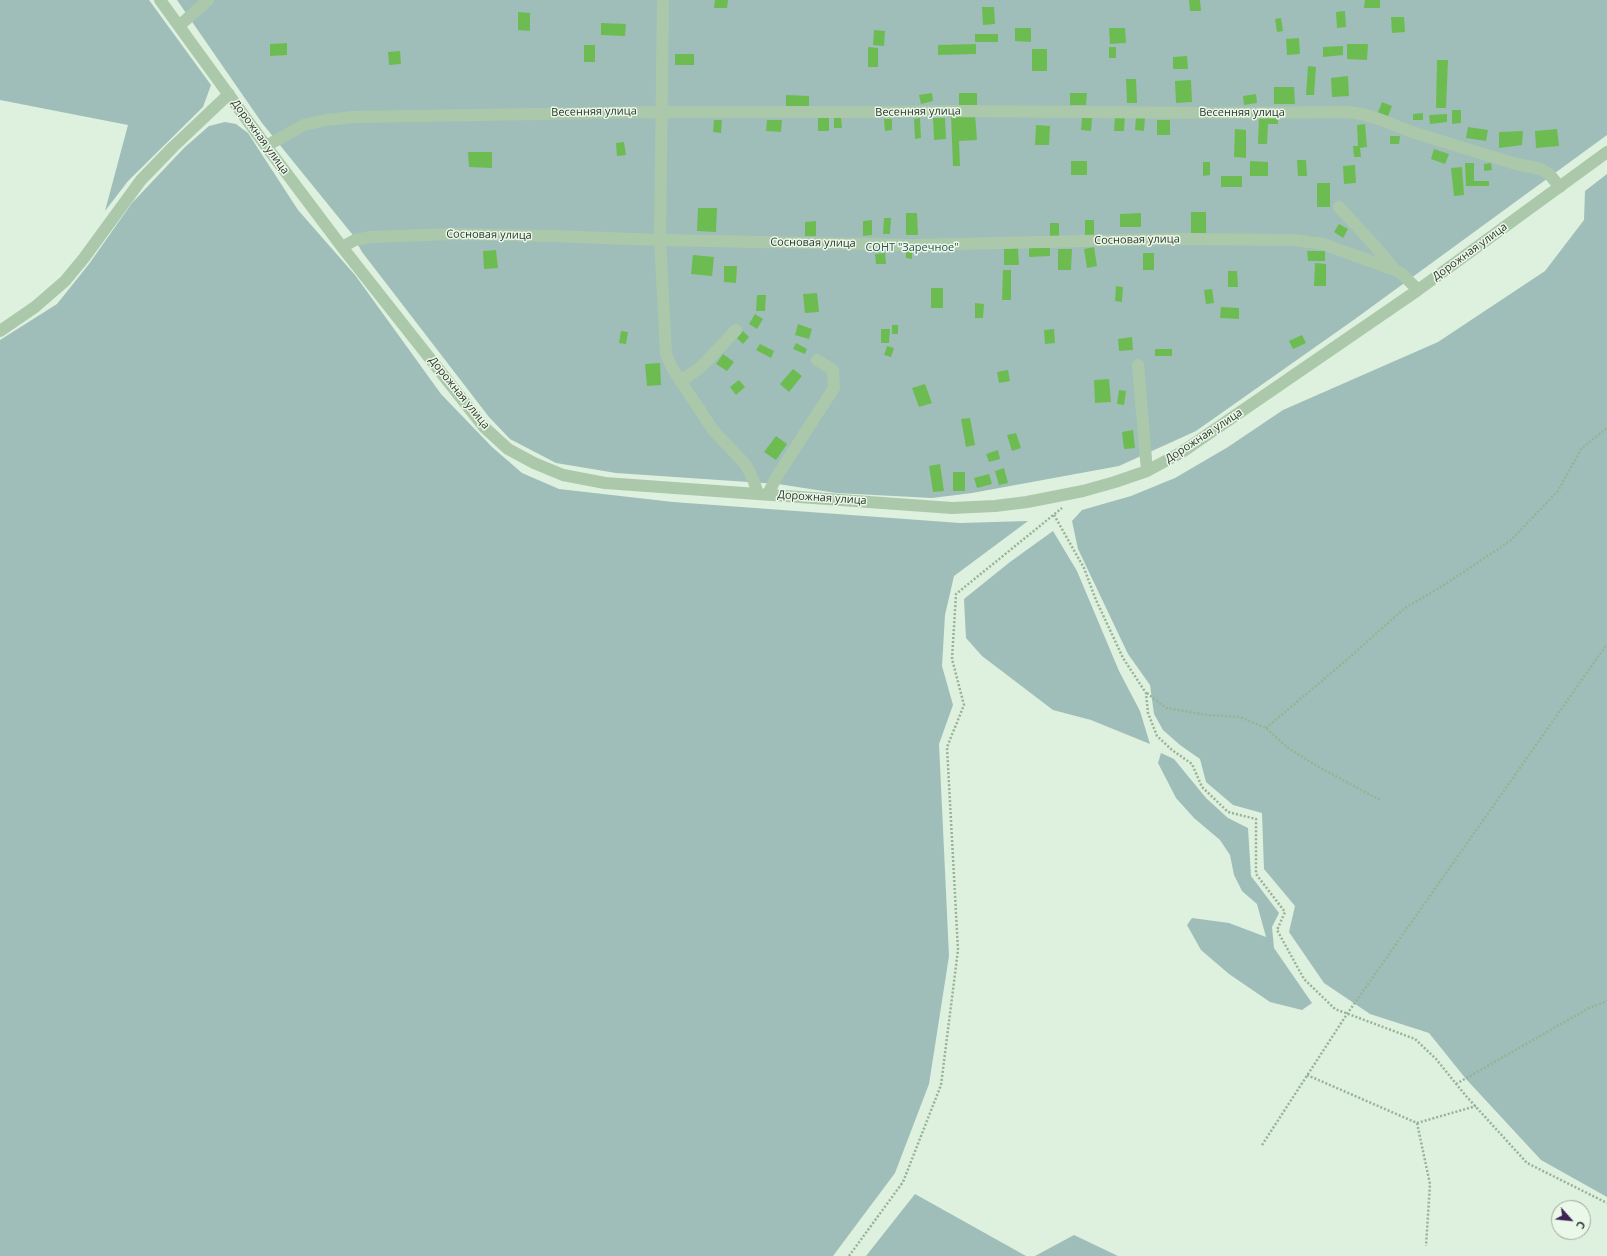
<!DOCTYPE html>
<html>
<head>
<meta charset="utf-8">
<style>
	body { margin:0 }
	#map { position:relative; width:1607px; height:1256px; overflow:hidden; background:#def0de; font-family:"Open Sans",sans-serif }
	canvas { display:block }
	.north { position:absolute; left:1551px; top:1200px; width:40px; height:40px; box-sizing:border-box; background:#eaf8ea; border:1px solid #9eaa9d; border-radius:50%; rotate:117deg; font-size:11px; font-weight:700; line-height:16px; text-align:center; color:#2c3629 }
	.north::after { content:''; display:block; margin:auto; width:14px; height:18px; background:#3e2254; clip-path:polygon(50% 0,100% 100%,50% 72%,0 100%) }
</style>
</head>
<body>
<div id="map">
<canvas width="1607" height="1256"></canvas>
<div class="north">С</div>
</div>
<script>
const g = document.querySelector('canvas').getContext('2d');
g.lineJoin = 'round';
function paint(path, color) {
  g.fillStyle = color;
  g.fill(path, 'evenodd');
}
function toPath(rows) {
  const path = new Path2D();
  for (const r of rows) {
    path.moveTo(r[0], r[1]);
    for (let i = 2; i < r.length; i += 2) path.lineTo(r[i], r[i + 1]);
  }
  return path;
}
function trace(path, color, width, dash) {
  g.strokeStyle = color;
  g.lineWidth = width;
  g.lineCap = dash ? 'butt' : 'round';
  g.setLineDash(dash || []);
  g.stroke(path);
}
function drawText(font, color, halo, rows, align = 'center') {
  g.font = font + ' "Open Sans",sans-serif';
  g.lineWidth = 3;
  g.setLineDash([]);
  g.textBaseline = 'middle';
  g.strokeStyle = halo;
  g.fillStyle = color;
  for (const [text, x, y, turn = 0] of rows) {
    g.save();
    g.translate(x, y);
    g.rotate((+turn || 0) * Math.PI / 180);
    g.textAlign = isNaN(turn) ? turn : align;
    if (halo) g.strokeText(text, 0, 0);
    g.fillText(text, 0, 0);
    g.restore();
  }
}
const green = toPath([
	[0,0,149,0,211,85,203,107,128,181,105,211,128,125,0,100],
	[177,0,1607,0,1607,135,1355,319,1196,431,1119,466,972,493,932,498,836,493,778,484,616,473,556,463,510,439,489,417,362,252,352,234,262,123],
	[225,122,236,124,248,133,298,210,355,275,441,394,492,447,522,473,559,489,673,502,960,523,1028,521,954,576,945,615,942,666,953,705,939,744,949,956,929,1084,895,1173,833,1256,0,1256,0,340,57,304,89,264,132,203,184,148,209,126],
	[1607,174,1607,1197,1541,1160,1466,1079,1429,1033,1370,1014,1324,983,1289,932,1295,906,1264,869,1262,813,1233,805,1206,782,1200,759,1180,745,1163,730,1154,714,1150,685,1128,654,1078,549,1072,521,1082,510,1131,496,1175,478,1228,447,1283,410,1438,342,1545,271,1584,220,1585,191],
	[1053,531,1077,571,1119,671,1140,711,1150,744,1091,720,1053,710,982,656,966,638,964,599,1010,562],
	[1161,753,1174,759,1206,798,1228,818,1248,828,1251,876,1279,913,1272,927,1274,948,1312,1003,1302,1010,1270,1002,1229,974,1201,950,1187,925,1192,918,1229,923,1266,937,1257,904,1242,891,1234,875,1230,855,1220,840,1194,818,1176,798,1158,763],
	[915,1194,1026,1256,866,1256],
	[1074,1235,1118,1256,1035,1256]
]);
const building = toPath([
	[715,0,728,0,727,8,714,8],
	[1189,0,1200,0,1201,11,1190,11],
	[1365,0,1380,0,1380,8,1364,8],
	[982,7,994,7,995,24,983,25],
	[1345,11,1346,27,1337,28,1336,12],
	[518,12,530,13,530,31,518,30],
	[1391,17,1404,17,1405,32,1392,33],
	[1281,18,1283,31,1277,32,1275,19],
	[601,23,626,24,625,36,601,35],
	[1015,28,1031,28,1031,42,1015,41],
	[1109,28,1125,28,1126,43,1110,44],
	[874,30,885,31,884,46,873,45],
	[975,34,998,34,998,42,975,42],
	[1299,38,1300,54,1287,55,1286,39],
	[287,43,287,55,270,56,270,44],
	[976,44,976,54,938,55,938,45],
	[1347,44,1368,44,1367,60,1347,59],
	[584,45,595,45,595,62,584,62],
	[1343,46,1343,55,1323,57,1323,47],
	[868,47,878,48,878,67,868,67],
	[1109,47,1116,47,1116,58,1109,58],
	[1032,49,1047,49,1047,71,1032,71],
	[400,51,401,64,389,65,388,52],
	[675,54,694,54,694,65,675,65],
	[1187,56,1188,69,1173,69,1173,57],
	[1437,60,1448,60,1446,108,1436,108],
	[1308,66,1316,67,1314,95,1306,95],
	[1348,76,1349,96,1332,97,1331,78],
	[1126,79,1136,79,1137,103,1127,103],
	[1191,80,1192,102,1176,103,1175,81],
	[1274,87,1294,87,1295,104,1274,104],
	[932,93,933,101,921,104,919,95],
	[959,93,977,93,977,105,959,105],
	[1070,93,1087,93,1086,105,1070,105],
	[1256,94,1257,103,1244,105,1243,96],
	[786,95,809,96,809,106,786,106],
	[1382,102,1392,106,1387,119,1377,115],
	[1452,110,1461,110,1461,123,1452,124],
	[1423,113,1423,120,1413,120,1413,114],
	[975,114,977,140,959,141,960,166,953,166,951,115],
	[1447,114,1447,122,1430,124,1429,115],
	[1115,116,1125,116,1124,131,1114,131],
	[1136,116,1145,117,1144,131,1135,130],
	[818,117,829,117,829,131,818,131],
	[841,117,842,128,834,128,834,118],
	[1259,117,1278,117,1278,124,1268,124,1267,144,1258,144],
	[920,118,921,138,915,139,914,119],
	[933,118,945,118,946,139,934,140],
	[1082,118,1092,118,1091,131,1081,130],
	[884,119,892,119,892,130,885,131],
	[714,120,722,120,721,133,713,132],
	[767,120,782,120,781,132,766,131],
	[1157,120,1170,120,1170,135,1157,135],
	[1365,124,1367,147,1360,148,1361,157,1354,157,1353,146,1358,146,1357,125],
	[1036,125,1050,126,1049,145,1035,145],
	[1468,127,1488,130,1486,141,1466,138],
	[1235,129,1246,130,1246,158,1234,157],
	[1557,129,1559,146,1536,148,1535,131],
	[1523,131,1522,145,1499,148,1499,132],
	[1390,136,1400,136,1399,144,1390,144],
	[624,142,626,155,617,156,616,143],
	[1434,149,1449,154,1445,164,1431,159],
	[468,152,492,152,492,168,469,167],
	[1297,160,1306,160,1307,176,1298,176],
	[1071,161,1087,161,1087,175,1071,175],
	[1250,161,1268,162,1268,176,1250,176],
	[1203,162,1210,162,1210,175,1203,176],
	[1465,163,1474,163,1474,181,1489,181,1489,186,1466,186],
	[1491,163,1492,170,1484,171,1484,164],
	[1355,165,1356,183,1344,184,1343,166],
	[1462,167,1464,195,1454,196,1451,168],
	[1221,176,1242,176,1242,187,1221,187],
	[1317,183,1330,183,1330,207,1317,207],
	[698,208,717,208,716,232,697,231],
	[1191,212,1206,212,1206,233,1191,233],
	[906,213,917,213,918,235,906,235],
	[1141,213,1141,227,1120,227,1120,214],
	[884,218,891,218,890,234,883,234],
	[872,220,872,235,863,236,863,221],
	[1085,220,1094,220,1094,236,1085,236],
	[816,221,816,236,805,236,805,222],
	[1050,223,1059,223,1059,237,1050,237],
	[1339,224,1348,229,1343,238,1334,232],
	[1094,247,1097,266,1087,268,1084,249],
	[1018,248,1019,265,1004,265,1004,249],
	[1029,248,1050,248,1050,256,1029,257],
	[1058,249,1072,249,1071,270,1058,270],
	[496,250,498,268,484,269,483,251],
	[906,250,912,250,912,259,906,258],
	[1307,251,1325,251,1325,261,1308,261],
	[885,253,886,264,876,264,875,254],
	[1143,253,1154,253,1154,270,1143,270],
	[693,255,714,257,712,276,691,274],
	[1315,263,1326,264,1326,286,1314,286],
	[724,266,737,266,736,283,724,282],
	[1003,270,1011,270,1011,300,1002,300],
	[1228,271,1237,271,1238,287,1228,287],
	[1116,286,1123,287,1122,302,1115,301],
	[931,288,943,288,943,308,931,308],
	[1212,289,1214,303,1206,304,1204,290],
	[817,293,819,312,805,313,803,294],
	[757,295,766,295,765,311,756,311],
	[975,303,984,304,983,318,975,318],
	[1221,307,1239,308,1239,319,1220,318],
	[755,314,763,319,757,329,749,324],
	[798,324,812,329,809,339,795,335],
	[892,325,898,325,898,334,892,334],
	[881,329,890,329,889,343,881,343],
	[1054,329,1055,343,1045,344,1044,330],
	[621,331,628,332,626,344,619,343],
	[743,331,749,337,743,344,737,338],
	[1302,335,1306,343,1293,349,1289,341],
	[1132,337,1133,350,1119,351,1118,339],
	[796,343,807,349,805,354,793,349],
	[760,344,774,351,771,358,756,350],
	[887,346,894,348,891,357,884,355],
	[1155,349,1172,349,1172,356,1155,356],
	[723,354,734,362,727,371,716,364],
	[660,363,661,385,647,386,645,364],
	[793,369,802,376,789,392,780,384],
	[1008,370,1010,381,999,383,997,372],
	[1109,379,1111,402,1095,403,1094,380],
	[739,380,745,387,736,395,730,387],
	[925,384,932,403,919,407,912,388],
	[1119,390,1126,391,1124,405,1117,404],
	[970,418,975,445,966,447,961,419],
	[1133,430,1135,448,1124,449,1122,432],
	[1016,433,1021,448,1012,451,1007,435],
	[776,436,787,444,776,460,764,452],
	[998,450,1000,459,989,462,986,454],
	[940,464,944,491,933,492,929,466],
	[1004,468,1008,483,999,485,995,471],
	[953,472,965,472,965,491,953,491],
	[989,474,992,484,977,488,974,478]
]);
const path = toPath([
	[1054,515,1084,568,1096,600,1123,658,1146,693,1148,713,1157,736,1172,750,1192,764,1202,787,1228,812,1256,819,1256,874,1285,912,1277,930,1304,979,1335,1009,1415,1039,1436,1059,1466,1096,1527,1163,1607,1203],
	[1147,693,1166,708,1207,715,1240,717,1266,728,1288,748,1317,766,1380,800],
	[1266,728,1343,663,1405,608,1444,585,1510,541,1558,491,1581,449,1607,428],
	[1307,1075,1417,1123,1476,1106],
	[1456,1084,1589,1008,1607,1001],
	[1417,1123,1430,1184,1426,1246],
	[1262,1145,1347,1014,1607,644],
	[849,1256,903,1182,941,1085,958,950,947,747,964,705,952,659,956,594,1062,508]
]);
const minor = toPath([
	[160,0,266,146,342,247,484,427,508,449,534,463,563,475,605,483,952,508,995,506,1027,502,1083,491,1115,482,1147,471,1182,452,1418,290,1607,152],
	[663,0,660,240,666,354,672,368,713,430,746,465,753,479,758,494],
	[179,26,208,0],
	[266,146,304,125,326,120,353,117,661,112,886,112,950,111,1217,113,1348,112,1362,114,1379,119,1412,132,1516,164,1541,169,1549,174,1560,187],
	[1339,207,1375,246,1394,269],
	[342,247,355,240,371,237,454,234,551,236,660,240,911,245,1172,239,1294,240,1323,244,1395,270,1402,274,1418,290],
	[0,331,35,307,65,281,84,258,141,180,173,147,229,94],
	[1138,365,1147,471],
	[680,381,700,368,736,330],
	[768,494,777,476,834,388,833,370,817,360]
]);
const streetNames = [
	["Весенняя улица",594,112,-1],
	["Весенняя улица",918,112,-1],
	["Весенняя улица",1242,113],
	["Дорожная улица",260,137,54],
	["Сосновая улица",489,235,1],
	["Сосновая улица",1137,240,-1],
	["Сосновая улица",813,243,1],
	["Дорожная улица",1470,252,-36],
	["Дорожная улица",459,393,51],
	["Дорожная улица",1204,436,-33],
	["Дорожная улица",822,498,4]
];
const parkNames = [
	["СОНТ \"Заречное\"",912,248]
];
paint(green, '#9fbeb9');
paint(building, '#6dbc51');
trace(path, '#97b395', 2.5, [2, 2]);
trace(minor, '#acc8ab', 12);
drawText('11px', '#2c3629', '#eaf8ea', streetNames);
drawText('11px', '#2f524d', '#eaf8ea', parkNames);
</script>
</body>
</html>
